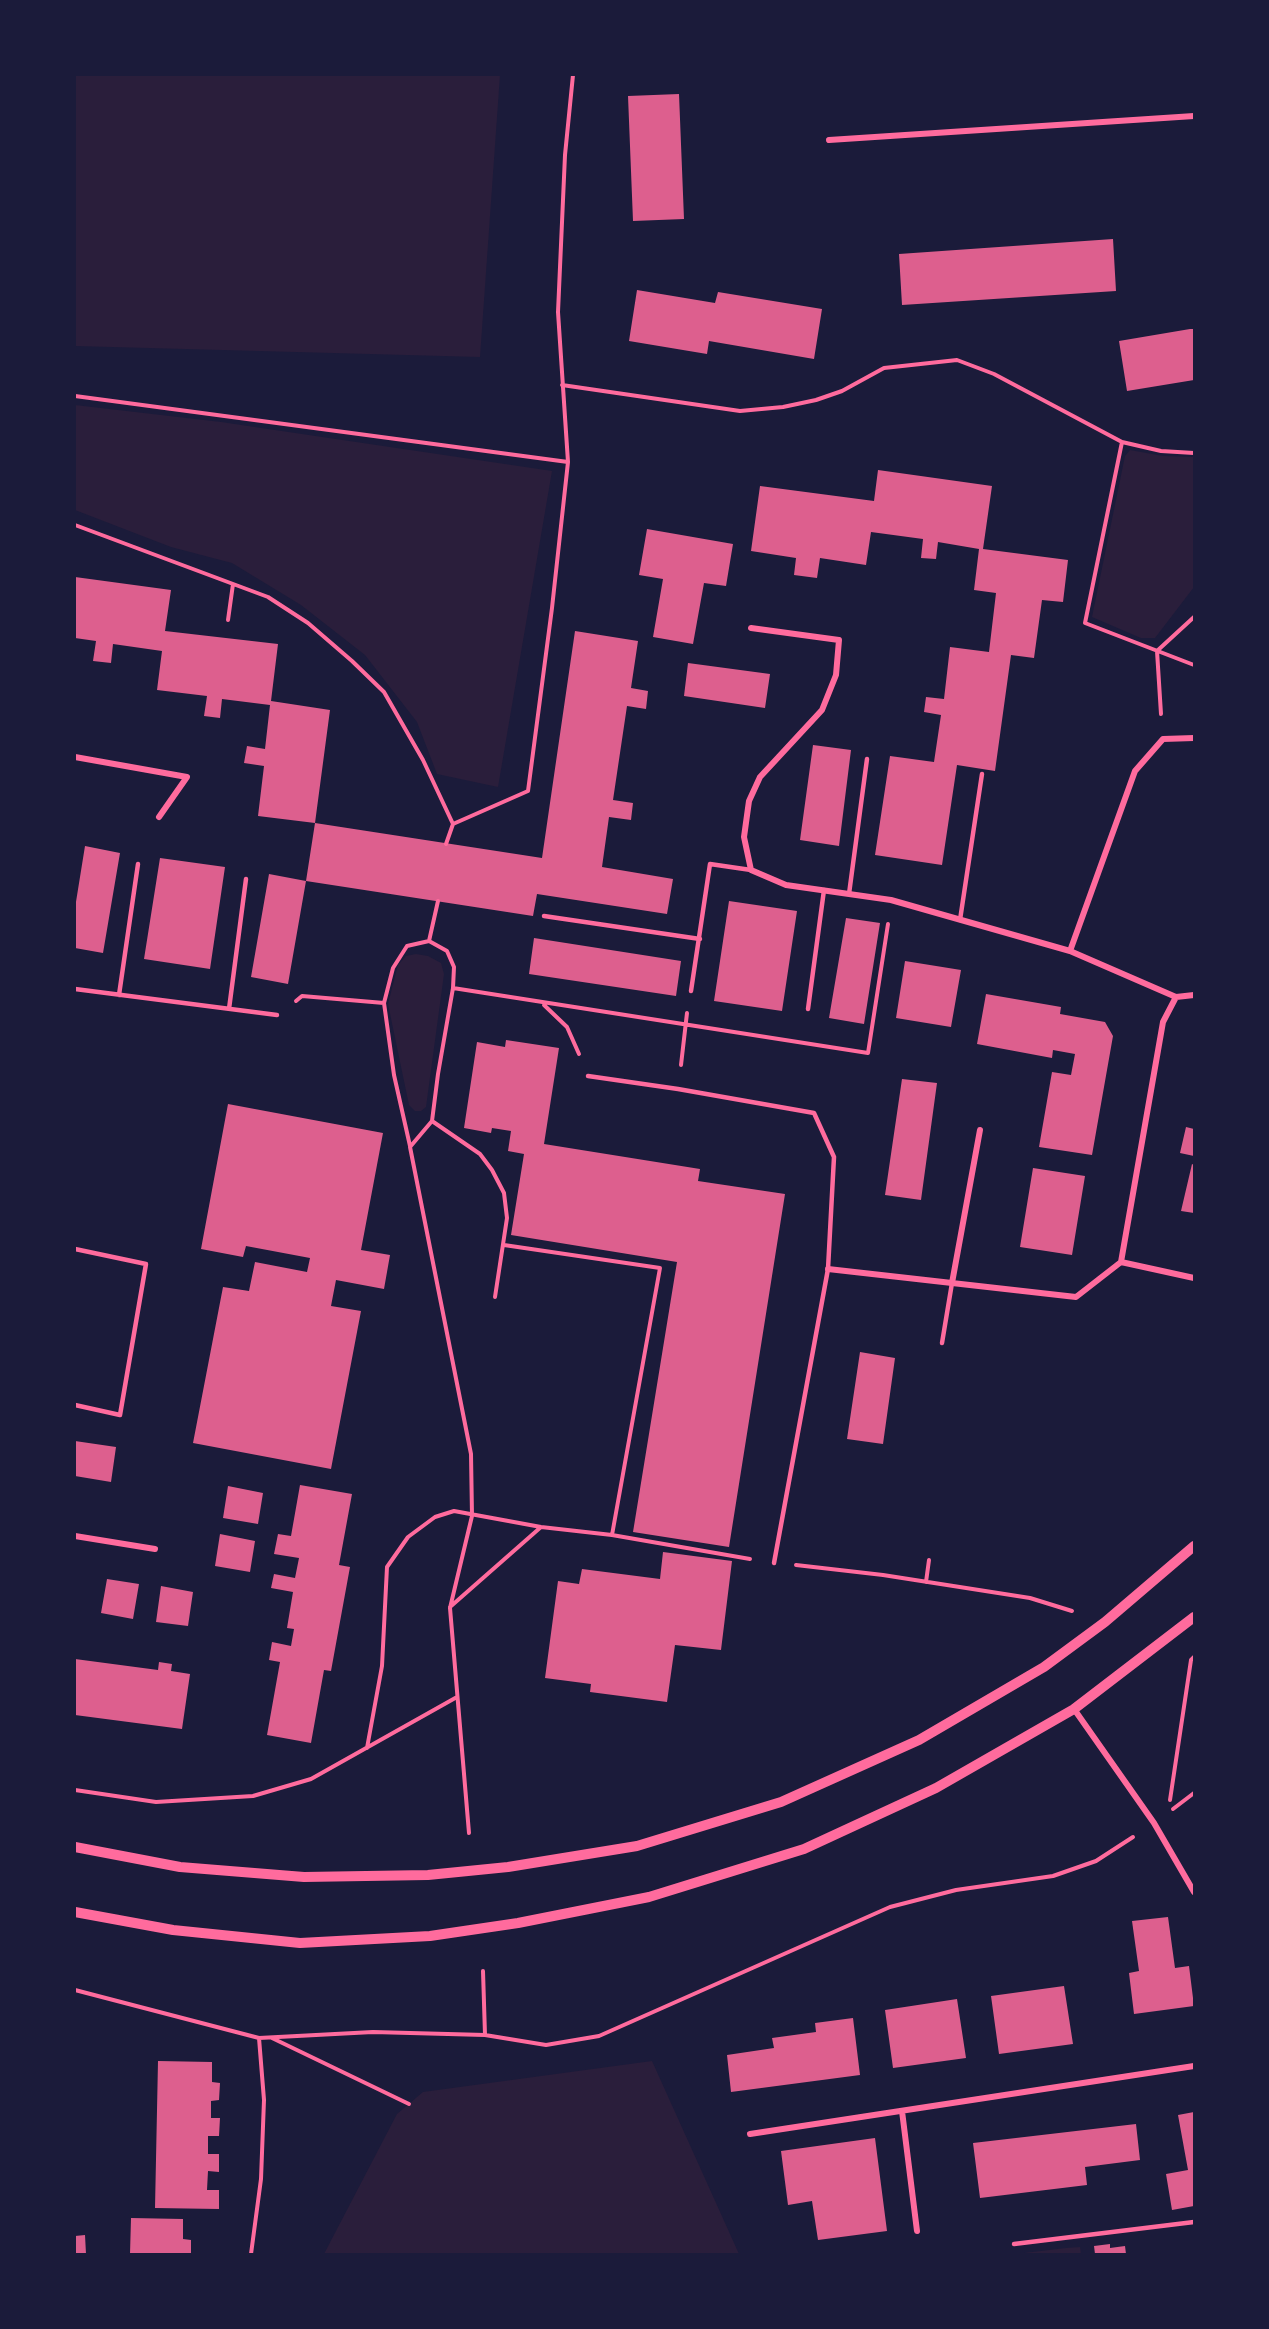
<!DOCTYPE html>
<html>
<head>
<meta charset="utf-8">
<style>
	body { margin:0 }
	#map { position:relative; width:1269px; height:2329px; overflow:hidden; background:#1b1b3a; font-family:Jost,sans-serif }
	canvas { display:block }
	.frame { position:absolute; inset:0; border:76px solid #1b1b3a; pointer-events:none }
</style>
</head>
<body>
<div id="map">
<canvas width="1269" height="2329"></canvas>
<div class="frame"></div>
</div>
<script>
const g = document.querySelector('canvas').getContext('2d');
g.lineJoin = 'round';
function paint(path, color) {
  g.fillStyle = color;
  g.fill(path, 'evenodd');
}
function toPath(rows) {
  const path = new Path2D();
  for (const r of rows) {
    path.moveTo(r[0], r[1]);
    for (let i = 2; i < r.length; i += 2) path.lineTo(r[i], r[i + 1]);
  }
  return path;
}
function trace(path, color, width, dash) {
  g.strokeStyle = color;
  g.lineWidth = width;
  g.lineCap = dash ? 'butt' : 'round';
  g.setLineDash(dash || []);
  g.stroke(path);
}
const green = toPath([
	[75,75,500,75,480,357,75,346],
	[75,405,221,422,552,471,498,787,437,774,417,722,365,655,301,605,232,563,171,547,75,510],
	[1130,450,1163,456,1194,457,1194,587,1155,638,1141,638,1092,617,1125,456],
	[416,954,428,956,441,963,444,974,426,1107,421,1111,415,1111,409,1105,388,1004,398,965,406,956],
	[652,2061,739,2254,324,2254,397,2114,423,2092],
	[1080,2247,1081,2254,1016,2254,1066,2248]
]);
const building = toPath([
	[679,94,684,219,633,221,628,96],
	[1113,239,1116,291,902,305,899,254],
	[637,290,715,303,718,292,822,309,814,359,709,341,707,354,629,341],
	[1190,329,1194,329,1194,380,1127,391,1119,341],
	[878,470,992,486,983,549,1068,560,1063,602,1042,600,1034,658,1011,655,995,771,957,765,942,865,875,855,890,756,934,762,941,715,924,712,926,697,944,699,950,647,989,652,996,593,974,590,979,549,938,542,936,559,921,558,923,539,871,532,866,565,820,558,817,578,794,575,796,558,751,551,760,486,874,501],
	[647,529,733,544,726,586,704,583,693,644,653,637,663,579,639,575],
	[75,577,171,590,165,631,278,644,271,701,330,710,315,823,258,816,264,766,244,763,247,746,265,749,270,705,222,699,220,718,204,716,207,696,157,690,162,651,113,644,111,663,93,661,96,641,75,638],
	[575,631,638,641,631,688,648,691,646,709,627,706,613,800,633,803,631,820,609,817,602,867,673,879,667,914,537,894,533,916,306,881,315,823,542,858],
	[688,663,770,674,765,708,684,696],
	[813,745,851,750,839,846,800,840],
	[85,846,120,853,103,953,75,948,75,908],
	[160,858,225,867,210,969,144,959],
	[269,874,306,881,288,984,251,977],
	[729,901,797,911,782,1011,714,1001],
	[846,918,880,923,864,1024,829,1018],
	[534,938,681,961,676,996,529,974],
	[905,961,961,970,951,1027,896,1018],
	[986,994,1061,1007,1060,1014,1105,1022,1113,1036,1092,1155,1039,1147,1052,1072,1071,1075,1075,1054,1053,1050,1052,1058,977,1044],
	[506,1040,559,1048,544,1144,700,1169,698,1181,785,1194,729,1547,633,1532,677,1262,511,1235,524,1154,508,1151,511,1131,492,1128,491,1133,464,1128,477,1042,505,1047],
	[902,1079,937,1083,921,1200,885,1195],
	[228,1104,383,1133,361,1250,390,1255,384,1289,336,1280,331,1306,361,1311,331,1469,193,1443,223,1287,249,1291,255,1262,307,1272,310,1258,246,1246,243,1257,201,1249],
	[1186,1127,1194,1129,1194,1156,1180,1153],
	[1192,1164,1194,1165,1194,1213,1181,1211],
	[1033,1168,1085,1176,1072,1255,1020,1247],
	[860,1352,895,1358,883,1444,847,1439],
	[75,1441,116,1447,111,1482,75,1476],
	[300,1485,352,1494,339,1565,350,1567,331,1671,324,1670,311,1743,267,1735,280,1662,269,1660,272,1642,291,1646,294,1629,287,1628,293,1592,271,1588,274,1574,295,1578,299,1558,274,1554,278,1534,291,1536],
	[228,1486,263,1493,258,1524,223,1518],
	[220,1534,255,1541,250,1572,215,1566],
	[663,1552,732,1561,721,1650,675,1645,667,1702,590,1692,591,1684,545,1678,558,1581,579,1584,582,1569,660,1579],
	[107,1579,139,1584,133,1619,101,1613],
	[161,1586,193,1592,188,1626,156,1622],
	[75,1659,158,1670,159,1662,172,1664,171,1671,190,1674,182,1729,75,1715],
	[1168,1917,1175,1968,1189,1966,1194,2006,1134,2014,1129,1973,1139,1971,1132,1921],
	[1064,1986,1073,2044,999,2054,991,1996],
	[957,1999,966,2058,893,2068,885,2010],
	[853,2018,860,2075,731,2092,727,2055,774,2048,772,2038,816,2032,815,2023],
	[158,2061,212,2062,212,2082,220,2083,219,2100,211,2101,211,2118,220,2118,219,2136,208,2136,208,2154,219,2154,219,2172,208,2171,207,2190,219,2190,219,2209,155,2208],
	[1194,2112,1194,2206,1172,2210,1166,2174,1188,2170,1178,2115],
	[1136,2124,1140,2160,1085,2167,1087,2185,980,2198,973,2143],
	[875,2138,887,2231,818,2240,812,2201,788,2205,781,2151],
	[131,2218,183,2219,183,2239,191,2240,191,2254,130,2254],
	[85,2235,86,2254,75,2254,75,2236],
	[1110,2244,1110,2248,1125,2246,1126,2254,1095,2254,1094,2246]
]);
const path = toPath([
	[562,385,740,411,783,407,816,400,842,391,884,368,957,360,994,374,1122,442,1161,451,1194,453],
	[75,396,568,462],
	[1122,442,1085,623,1194,665],
	[75,525,268,597,308,623,352,661,384,692,423,760,453,824],
	[228,620,233,584],
	[1161,714,1157,651,1194,617],
	[446,844,453,824,528,791,552,608,568,462,558,312,565,155,573,75],
	[438,901,429,941,447,951,454,967,453,988,438,1074,432,1121,410,1147,471,1454,472,1516,450,1608,469,1833],
	[453,988,868,1053,888,924],
	[296,1001,302,996,384,1003],
	[544,1005,567,1027,579,1054],
	[681,1065,687,1013],
	[432,1121,480,1154,492,1170,504,1193,507,1218,495,1297],
	[410,1146,394,1075,384,1003,393,968,407,946,429,941],
	[504,1245,660,1268,612,1535],
	[796,1565,883,1575,1030,1598,1072,1611],
	[926,1582,929,1560],
	[450,1607,541,1527],
	[367,1748,382,1666,387,1567,408,1537,435,1517,454,1511,541,1527,612,1535,750,1559],
	[75,1790,156,1802,253,1796,311,1779,457,1697],
	[1170,1800,1191,1660,1194,1657],
	[1173,1809,1194,1793],
	[75,1990,259,2038],
	[485,2035,546,2045,599,2036,890,1907,956,1890,1053,1876,1096,1861,1133,1837],
	[272,2038,409,2104],
	[251,2254,261,2179,264,2100,259,2038,373,2032,485,2035,483,1971]
]);
const service = toPath([
	[849,894,867,759],
	[544,916,700,939],
	[960,920,982,774],
	[75,989,277,1015],
	[691,991,710,864,751,870],
	[119,995,138,864],
	[229,1009,246,879],
	[808,1009,824,890],
	[588,1076,678,1089,814,1113,834,1157,828,1269,774,1563],
	[75,1249,146,1264,120,1415,75,1405],
	[942,1343,952,1283],
	[1014,2244,1194,2222]
]);
const minor = toPath([
	[829,140,1194,116],
	[751,628,839,640,836,675,822,710,760,777,749,801,744,837,751,870,786,885,891,900,1070,951,1176,997],
	[75,757,187,777,159,817],
	[1070,951,1135,771,1163,739,1194,738],
	[1121,1262,1194,1278],
	[828,1269,1076,1297,1121,1262,1163,1022,1176,997,1194,995],
	[952,1283,980,1130],
	[75,1536,155,1549],
	[1074,1709,1154,1823,1194,1892],
	[902,2111,917,2231],
	[750,2134,1194,2066]
]);
const tertiary = toPath([
	[75,1847,180,1867,304,1877,428,1875,508,1867,637,1846,781,1802,919,1740,1044,1667,1105,1622,1194,1546],
	[75,1912,173,1930,300,1943,430,1936,518,1923,649,1897,804,1849,936,1788,1074,1709,1194,1617]
]);
paint(green, '#2a1e3b');
paint(building, '#dd5f8e');
trace(path, '#ff6b9d', 4);
trace(service, '#ff6b9d', 4.5);
trace(minor, '#ff6b9d', 6);
trace(tertiary, '#ff6b9d', 10);
</script>
</body>
</html>
